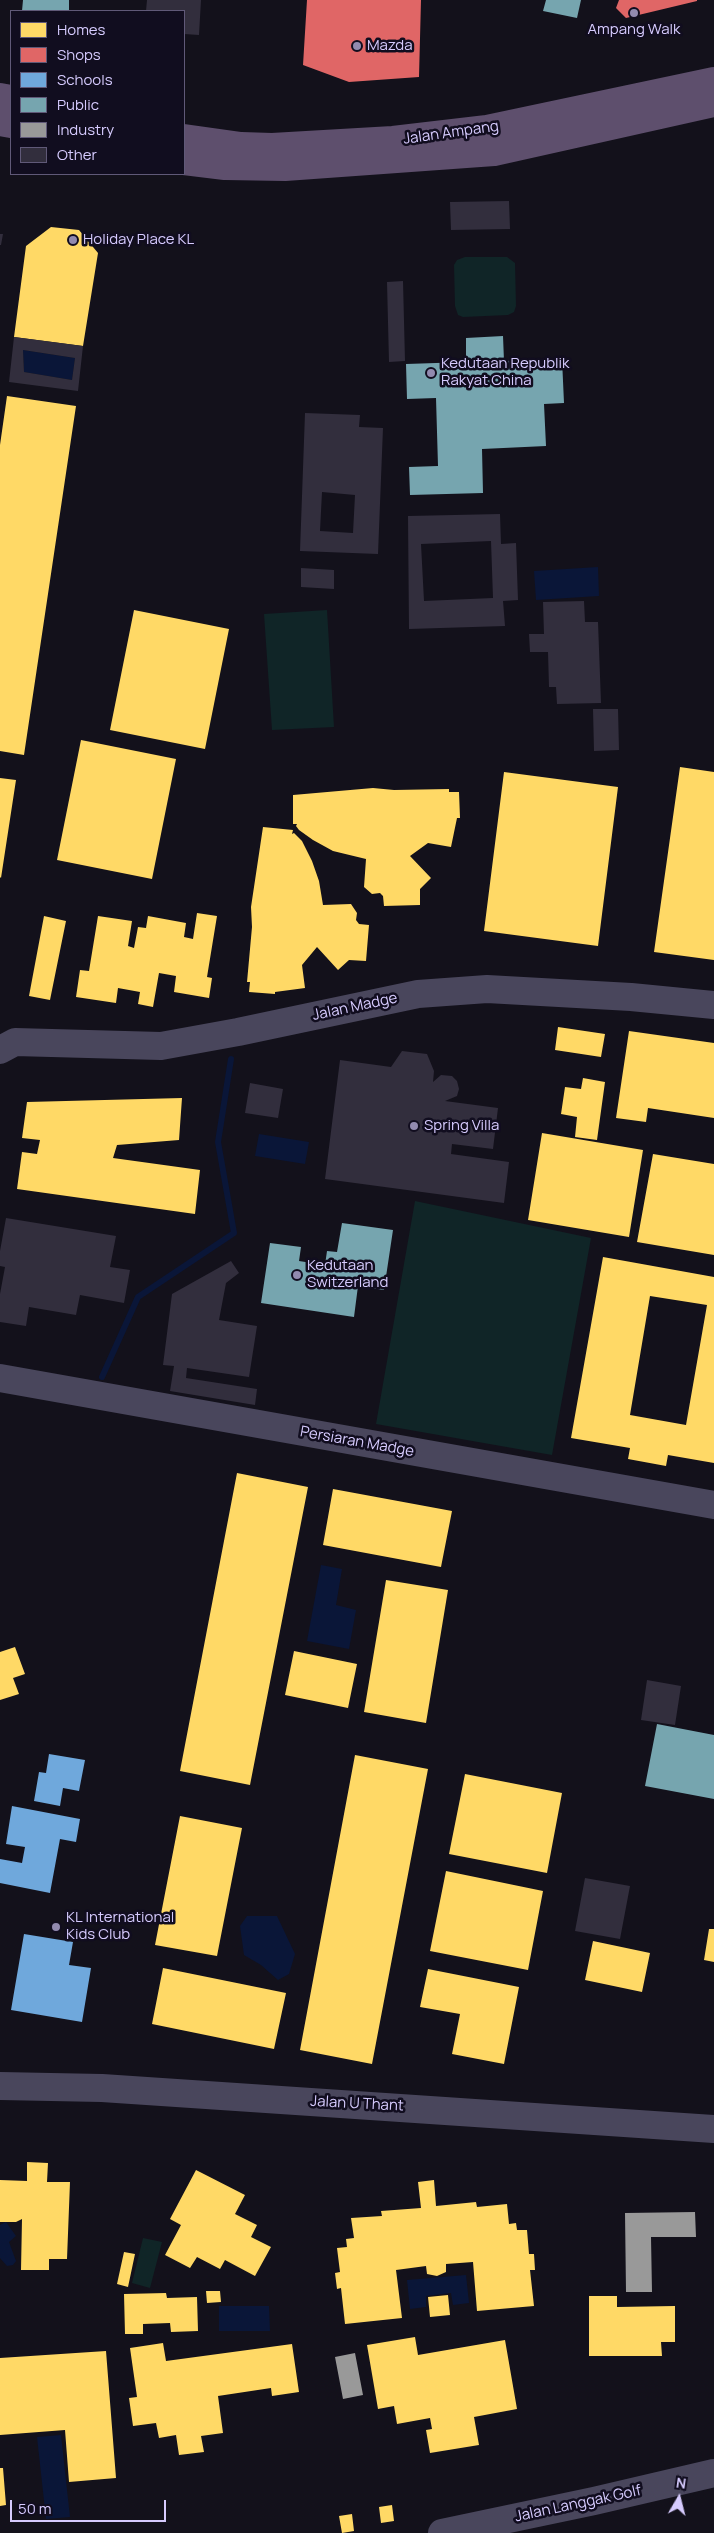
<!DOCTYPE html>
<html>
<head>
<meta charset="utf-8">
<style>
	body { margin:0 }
	#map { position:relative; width:714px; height:2533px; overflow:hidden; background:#13111b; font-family:Manrope,sans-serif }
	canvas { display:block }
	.legend { position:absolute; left:10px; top:10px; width:175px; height:165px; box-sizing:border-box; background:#110d1f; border:1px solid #605978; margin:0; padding:6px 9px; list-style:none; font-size:15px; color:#d6cbfe }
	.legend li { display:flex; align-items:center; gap:10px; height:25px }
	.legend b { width:25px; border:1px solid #605978 }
	.north { position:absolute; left:654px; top:2473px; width:50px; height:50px; -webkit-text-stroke:4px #110d1f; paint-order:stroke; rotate:8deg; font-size:14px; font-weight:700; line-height:20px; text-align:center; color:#d6cbfe }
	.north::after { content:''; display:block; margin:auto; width:18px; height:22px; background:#d6cbfe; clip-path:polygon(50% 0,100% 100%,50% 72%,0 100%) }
	.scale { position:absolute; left:10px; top:2500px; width:156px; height:22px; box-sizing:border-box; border:2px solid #d6cbfe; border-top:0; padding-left:6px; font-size:15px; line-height:18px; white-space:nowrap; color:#d6cbfe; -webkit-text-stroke:4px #110d1f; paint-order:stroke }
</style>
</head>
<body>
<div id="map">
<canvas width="714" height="2533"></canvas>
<ul class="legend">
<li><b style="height:14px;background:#ffd966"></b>Homes</li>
<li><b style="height:14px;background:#e06666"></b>Shops</li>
<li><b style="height:14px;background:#6fa8dc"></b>Schools</li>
<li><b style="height:14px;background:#76a5af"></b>Public</li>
<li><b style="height:14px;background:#999"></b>Industry</li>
<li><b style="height:14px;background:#322e3d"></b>Other</li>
</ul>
<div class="north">N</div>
<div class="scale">50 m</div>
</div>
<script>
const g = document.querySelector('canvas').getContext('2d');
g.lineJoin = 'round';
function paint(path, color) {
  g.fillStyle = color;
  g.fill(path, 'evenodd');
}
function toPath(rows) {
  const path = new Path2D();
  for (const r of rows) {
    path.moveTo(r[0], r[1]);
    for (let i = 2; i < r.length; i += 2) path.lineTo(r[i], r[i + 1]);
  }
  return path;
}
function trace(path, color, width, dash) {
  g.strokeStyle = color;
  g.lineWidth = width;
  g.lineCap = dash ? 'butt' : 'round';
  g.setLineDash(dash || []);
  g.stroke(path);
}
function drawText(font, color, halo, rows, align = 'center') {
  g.font = font + ' Manrope,sans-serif';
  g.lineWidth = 5;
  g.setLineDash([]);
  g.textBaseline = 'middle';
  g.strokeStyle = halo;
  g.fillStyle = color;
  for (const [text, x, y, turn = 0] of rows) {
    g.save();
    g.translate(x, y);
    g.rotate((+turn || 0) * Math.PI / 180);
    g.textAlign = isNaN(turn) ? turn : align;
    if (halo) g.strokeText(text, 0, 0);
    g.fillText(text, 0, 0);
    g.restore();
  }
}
const green = toPath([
	[465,257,507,257,515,263,516,306,514,312,508,315,463,317,458,315,455,306,454,265,457,260],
	[327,610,334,727,272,730,264,614],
	[415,1201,591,1238,552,1455,376,1424],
	[143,2238,162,2242,150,2288,132,2283]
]);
const water = toPath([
	[23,350,75,358,72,380,24,372],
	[598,567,599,596,536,600,534,571],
	[259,1134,309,1142,305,1164,255,1156],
	[321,1565,342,1569,336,1605,356,1610,349,1649,307,1641],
	[247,1916,277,1916,295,1954,289,1974,278,1980,261,1965,244,1955,240,1926],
	[6,2222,16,2236,9,2242,16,2261,13,2265,7,2266,0,2258,0,2225],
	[466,2275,469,2303,453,2305,451,2293,426,2296,426,2307,410,2309,407,2280],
	[219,2306,269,2306,270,2331,219,2331],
	[61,2435,70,2517,46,2519,37,2437]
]);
const homes = toPath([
	[51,227,79,230,98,253,83,346,14,337,26,246],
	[7,396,76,406,24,755,0,751,0,445],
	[134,610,229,629,205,749,110,730],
	[81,740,176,759,152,879,57,860],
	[680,767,714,772,714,960,654,952],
	[504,772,618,787,598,946,484,931],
	[0,778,16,780,1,878,0,877],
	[373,788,394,790,449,789,449,792,459,792,460,818,457,818,451,847,428,843,410,856,431,878,420,889,420,905,384,906,383,896,380,893,372,894,364,887,366,859,333,851,313,840,299,830,296,826,297,824,293,824,293,795],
	[263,827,293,830,292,834,294,833,302,841,312,861,319,881,323,905,351,904,357,913,356,920,359,924,369,925,366,961,349,960,338,970,317,947,302,965,305,988,275,992,275,994,249,992,250,982,247,982,252,927,251,907],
	[197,913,217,916,207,977,212,978,209,998,174,992,176,976,159,973,153,1007,138,1004,140,992,118,988,116,1003,76,997,80,970,89,971,98,916,132,921,128,946,134,948,138,927,146,928,148,916,186,923,184,937,193,939],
	[44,916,66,921,50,1000,29,996],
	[558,1027,605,1034,601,1057,555,1050],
	[629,1031,714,1043,714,1118,648,1108,646,1122,616,1118],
	[583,1078,605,1082,597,1140,575,1137,577,1117,561,1114,565,1087,581,1089],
	[182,1098,179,1140,117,1145,113,1158,200,1170,195,1214,17,1189,22,1152,37,1154,40,1140,22,1138,27,1102],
	[542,1133,643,1150,629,1237,528,1220],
	[653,1154,714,1164,714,1255,637,1242],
	[603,1257,714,1277,714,1463,668,1455,666,1466,628,1459,630,1448,571,1438],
	[650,1296,707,1305,686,1425,630,1415],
	[237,1473,308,1487,250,1785,180,1771],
	[333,1489,452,1511,441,1567,323,1545],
	[386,1580,448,1590,426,1723,364,1712],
	[15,1647,25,1674,13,1678,19,1694,0,1700,0,1652],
	[294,1651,357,1664,348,1708,285,1695],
	[355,1755,428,1769,372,2064,300,2050],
	[465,1774,562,1793,547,1873,449,1854],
	[180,1816,242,1828,217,1956,155,1945],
	[446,1871,543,1891,528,1970,430,1951],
	[709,1929,714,1929,714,1962,704,1960],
	[593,1941,650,1953,642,1992,585,1980],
	[163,1968,286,1993,274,2049,152,2024],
	[428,1969,519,1987,504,2064,452,2054,460,2014,420,2007],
	[27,2162,48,2163,47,2182,70,2182,67,2259,49,2259,49,2270,21,2270,22,2219,16,2222,0,2222,0,2180,27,2181],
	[196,2170,245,2195,235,2214,257,2225,251,2237,271,2247,255,2276,225,2260,220,2269,197,2257,190,2268,165,2255,181,2225,170,2219],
	[434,2180,436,2206,476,2202,477,2207,507,2204,509,2224,516,2223,517,2230,527,2230,529,2254,534,2254,535,2270,530,2270,534,2306,477,2311,473,2262,446,2264,446,2272,437,2276,427,2274,426,2266,396,2270,402,2318,345,2324,341,2288,337,2289,335,2273,340,2272,337,2248,347,2247,346,2239,354,2238,351,2218,382,2216,381,2211,421,2208,418,2182],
	[124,2252,135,2254,128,2287,117,2284],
	[206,2291,220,2291,221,2302,207,2303],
	[166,2293,167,2298,197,2297,198,2331,171,2332,170,2323,143,2324,143,2334,125,2334,124,2294],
	[448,2295,450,2315,430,2317,428,2297],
	[589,2296,617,2296,617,2307,675,2306,675,2342,661,2342,662,2356,589,2356],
	[415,2337,418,2355,505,2340,517,2409,474,2417,479,2445,430,2453,426,2430,432,2429,430,2418,397,2424,394,2406,378,2409,367,2345],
	[163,2343,166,2361,292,2344,299,2392,272,2396,271,2388,218,2396,223,2433,201,2436,204,2452,179,2455,176,2435,159,2438,156,2423,133,2426,129,2398,137,2397,130,2348],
	[106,2351,116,2478,69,2482,65,2430,0,2435,0,2358],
	[0,2468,3,2468,6,2505,0,2506],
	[392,2505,394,2521,381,2523,379,2507],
	[352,2514,354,2531,342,2533,339,2516]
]);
const shops = toPath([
	[307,0,421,0,419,77,349,82,303,65],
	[619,0,697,0,697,1,626,18,616,8]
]);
const schools = toPath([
	[49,1754,85,1760,79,1791,63,1788,60,1806,34,1801,39,1772,46,1773],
	[12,1806,80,1819,76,1842,60,1839,50,1893,0,1883,0,1859,22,1863,25,1847,6,1844],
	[24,1934,73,1942,69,1965,91,1968,82,2022,11,2010]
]);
const public = toPath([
	[23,0,69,0,69,11,22,11],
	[546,0,581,0,577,18,543,11],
	[503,336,504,361,562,359,564,403,544,404,546,446,482,449,483,493,410,495,409,467,438,466,436,398,407,399,406,364,466,362,466,338],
	[342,1223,393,1230,384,1290,358,1286,354,1317,261,1303,270,1243,301,1247,299,1261,325,1265,327,1251,337,1252],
	[657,1724,714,1735,714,1799,645,1786]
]);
const industry = toPath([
	[695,2212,696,2237,651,2237,652,2292,626,2292,625,2213],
	[355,2353,363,2395,343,2399,335,2357]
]);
const stream = toPath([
	[102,1377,138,1297,234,1233,218,1142,231,1059]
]);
const building = toPath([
	[147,0,201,0,199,35,184,34,184,11,146,11],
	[509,201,510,229,451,230,450,202],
	[0,234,3,234,1,245,0,245],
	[403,281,405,361,389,362,387,282],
	[14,337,83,346,78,391,9,382],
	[23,350,75,358,72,380,24,372],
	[305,413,360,415,359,427,383,428,378,554,300,551],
	[322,492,355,495,353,533,320,531],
	[500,514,501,544,516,543,518,600,503,601,505,626,409,629,408,516],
	[491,541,493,598,424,601,421,544],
	[301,568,334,570,334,589,301,587],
	[584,601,585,622,598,622,601,703,557,704,556,687,549,687,548,652,530,652,529,634,544,634,543,602],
	[593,709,618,709,619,750,594,751],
	[402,1051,427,1054,434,1071,433,1082,441,1075,452,1076,457,1081,459,1089,457,1096,445,1101,498,1108,493,1149,452,1144,451,1154,509,1162,504,1203,325,1179,340,1060,391,1067],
	[250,1083,283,1089,278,1118,245,1113],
	[6,1218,116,1236,110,1267,130,1270,124,1303,80,1295,76,1315,29,1307,26,1326,0,1322,0,1294,5,1267,0,1266,0,1251],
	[231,1261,239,1273,226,1283,219,1320,257,1326,249,1377,187,1368,186,1378,257,1389,255,1405,170,1391,174,1366,163,1365,172,1294],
	[647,1680,681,1686,675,1725,641,1720],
	[585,1878,630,1886,620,1939,575,1931]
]);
const minor = toPath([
	[0,1050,15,1042,161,1046,238,1032,418,994,487,989,631,997,714,1005],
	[0,1378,714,1505],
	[0,2086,102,2088,714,2129],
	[442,2533,594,2501,714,2473]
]);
const major = toPath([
	[0,97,11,99],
	[0,122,11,124],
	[184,138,241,146,272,147,393,140,487,129,714,81],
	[184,161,225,166,285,167,494,152,714,103]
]);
const markers = [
	[634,13,5,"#928aaf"],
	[357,46,5,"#928aaf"],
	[73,240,5,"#928aaf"],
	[431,373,5,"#928aaf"],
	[414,1126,5,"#928aaf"],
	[297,1275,5,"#928aaf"],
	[56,1927,5,"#928aaf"]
];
const poiNames = [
	["Ampang Walk",634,30,"center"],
	["Mazda",367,46],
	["Holiday Place KL",83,240],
	["Kedutaan Republik",441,364],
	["Rakyat China",441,381],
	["Spring Villa",424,1126],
	["Kedutaan",307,1266],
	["Switzerland",307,1283],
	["KL International",66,1918],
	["Kids Club",66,1935]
];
const streetNames = [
	["Jalan Ampang",451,133,-8],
	["Jalan Madge",355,1007,-12],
	["Persiaran Madge",357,1442,10],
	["Jalan U Thant",357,2104,3],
	["Jalan Langgak Golf",578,2504,-12]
];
paint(green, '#102527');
paint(water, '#0a1638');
paint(homes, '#ffd966');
paint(shops, '#e06666');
paint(schools, '#6fa8dc');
paint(public, '#76a5af');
paint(industry, '#999');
trace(stream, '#0a1638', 6);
paint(building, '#322e3d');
trace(minor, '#49465c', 28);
trace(major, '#5e4f6d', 28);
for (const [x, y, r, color] of markers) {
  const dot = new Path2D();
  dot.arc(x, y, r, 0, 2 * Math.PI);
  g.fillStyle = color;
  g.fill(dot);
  trace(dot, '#110d1f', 2);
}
drawText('15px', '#d6cbfe', '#110d1f', poiNames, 'left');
drawText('15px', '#d6cbfe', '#110d1f', streetNames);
</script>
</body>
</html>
